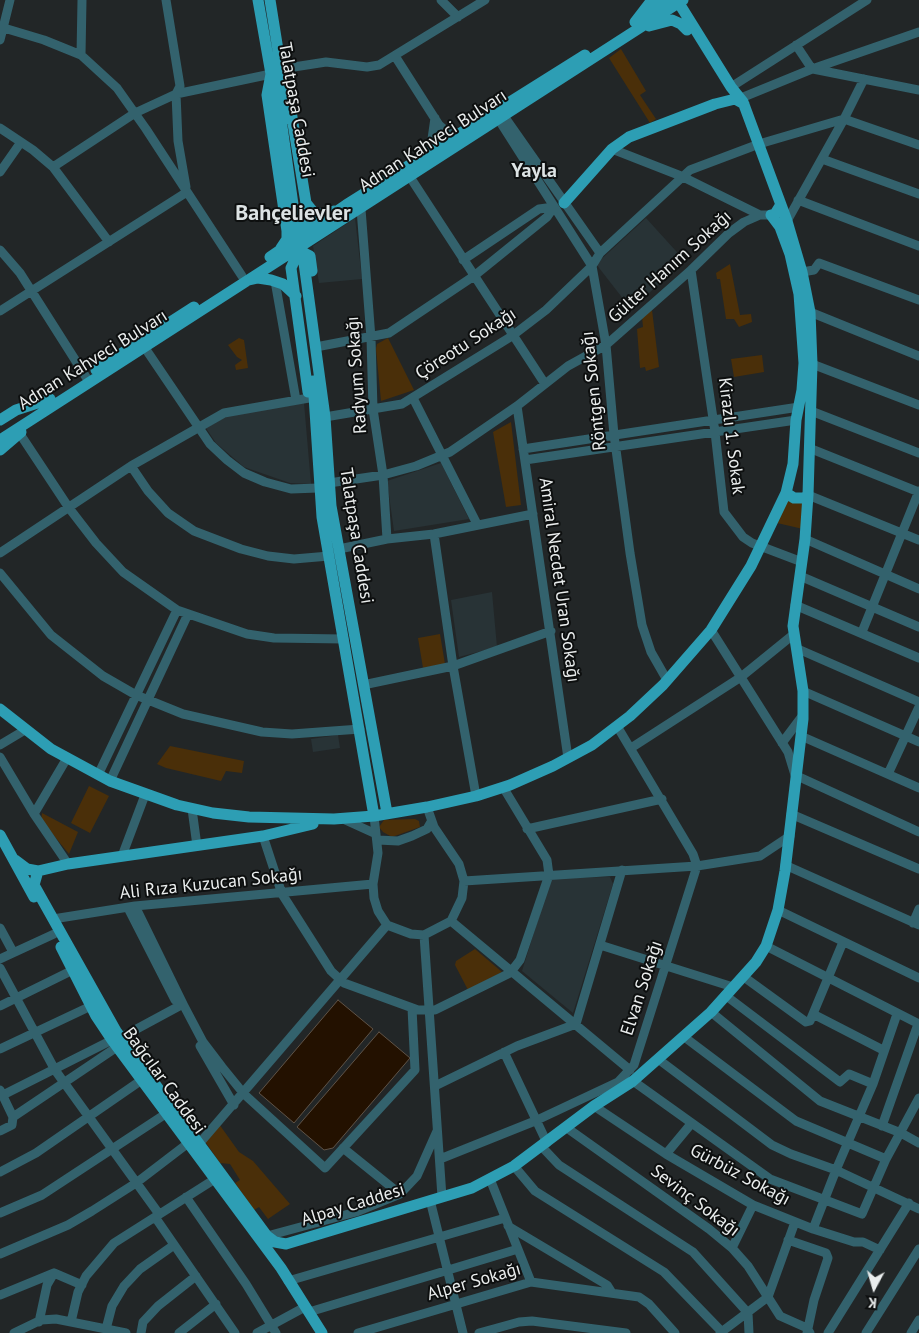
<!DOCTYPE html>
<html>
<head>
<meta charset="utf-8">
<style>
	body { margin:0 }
	#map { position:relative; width:919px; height:1333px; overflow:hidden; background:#222627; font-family:"PT Sans",sans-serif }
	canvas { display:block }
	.north { position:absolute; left:849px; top:1263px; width:50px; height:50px; -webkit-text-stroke:4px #0d0f0f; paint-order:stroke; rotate:186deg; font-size:14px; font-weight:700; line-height:20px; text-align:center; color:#eaeded }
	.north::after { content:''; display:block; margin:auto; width:18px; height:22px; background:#eaeded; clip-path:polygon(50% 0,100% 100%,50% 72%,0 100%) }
</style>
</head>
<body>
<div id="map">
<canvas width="919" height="1333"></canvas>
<div class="north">K</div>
</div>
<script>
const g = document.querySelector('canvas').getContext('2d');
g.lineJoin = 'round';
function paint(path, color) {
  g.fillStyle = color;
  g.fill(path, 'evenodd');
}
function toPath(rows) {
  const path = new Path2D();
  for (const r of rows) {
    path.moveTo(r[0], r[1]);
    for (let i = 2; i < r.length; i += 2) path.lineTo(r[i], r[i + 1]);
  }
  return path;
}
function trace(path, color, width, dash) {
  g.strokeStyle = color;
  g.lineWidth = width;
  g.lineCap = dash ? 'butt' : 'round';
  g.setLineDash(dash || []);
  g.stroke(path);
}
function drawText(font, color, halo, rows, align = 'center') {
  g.font = font + ' "PT Sans",sans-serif';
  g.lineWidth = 4;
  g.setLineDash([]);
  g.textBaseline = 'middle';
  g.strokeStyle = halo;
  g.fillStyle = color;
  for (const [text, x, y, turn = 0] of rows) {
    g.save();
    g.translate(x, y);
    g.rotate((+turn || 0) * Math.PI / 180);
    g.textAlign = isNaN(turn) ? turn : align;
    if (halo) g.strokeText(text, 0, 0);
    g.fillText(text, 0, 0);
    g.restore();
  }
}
const built = toPath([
	[355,218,362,279,319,283,313,246],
	[646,218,685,261,631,309,596,264],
	[304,403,311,484,290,483,244,467,216,443,206,428,226,416],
	[441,463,469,519,394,531,387,481],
	[492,592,497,647,459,657,451,600],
	[338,735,340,748,313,752,311,739],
	[610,877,613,884,573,1013,522,971,551,878]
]);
const green = toPath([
	[621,49,646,91,640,95,656,119,650,123,609,58],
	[730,264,740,315,751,314,752,322,739,327,734,319,726,319,720,279,717,279,716,273],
	[652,310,659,367,646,371,645,367,640,368,637,329,643,327,642,317],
	[239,338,244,340,248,368,236,370,235,365,242,360,237,357,228,345],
	[388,338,414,390,381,401,376,349,377,344],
	[762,355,764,372,734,377,731,359],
	[511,422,521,505,506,507,493,432],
	[786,501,804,502,803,529,777,523],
	[440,634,445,664,423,668,418,638],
	[170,746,244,761,242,773,226,771,221,781,166,768,157,764],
	[89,786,109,796,90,833,71,823],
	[42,813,78,832,69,854,41,820],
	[415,819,419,821,420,827,392,837,383,832,379,827,384,820],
	[475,949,502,972,468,990,455,965,456,961],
	[219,1124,239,1152,253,1161,290,1204,268,1219,259,1207,254,1210,235,1183,240,1180,230,1164,220,1163,204,1140]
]);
const water = toPath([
	[338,1000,373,1029,294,1123,259,1093,338,1000],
	[379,1032,410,1058,333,1148,324,1150,297,1127,379,1032]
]);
const minor = toPath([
	[166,0,180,86,176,94,178,141,186,187],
	[441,0,458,17],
	[4,28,44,40,81,55,117,88,146,129,242,276],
	[0,40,10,0],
	[796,45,812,69],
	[81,55,82,0],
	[395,56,439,125,446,131,461,134],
	[281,69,326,62,367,67,379,65,485,0],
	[813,69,919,90],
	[731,87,867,0],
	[741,98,812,69,919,32],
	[504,116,600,253],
	[499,120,592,266,606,345,614,435,630,553,642,625,651,652,667,680],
	[0,128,33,150,53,167,109,242],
	[612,149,681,176,760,215],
	[430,153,435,118],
	[822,159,919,194],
	[53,167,135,113,176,94,271,74],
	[0,172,21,142],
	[410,177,545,384],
	[798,200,919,246],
	[361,209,371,338,373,409,383,475,387,539],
	[787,221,844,119,864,79],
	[0,250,20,273,86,377],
	[463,260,539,209,554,207],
	[691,270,715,432,724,512,743,537,752,543,802,562],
	[802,272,814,270,819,263,919,300],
	[275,281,296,400],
	[0,311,187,192],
	[810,312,919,356],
	[321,346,389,333,474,276,547,217,554,207],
	[145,348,210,444,227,460,244,473,265,482,291,489,318,488],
	[812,364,919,405],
	[413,398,477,524],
	[517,406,568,758],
	[811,411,919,453],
	[325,417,402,404,512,336,546,310,592,266,600,253,690,170,759,144,844,119,919,145],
	[20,434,69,508,96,543,123,572,177,610,247,634,274,638,344,639],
	[809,448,919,492],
	[523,449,799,407],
	[525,460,796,420],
	[131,466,148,491,168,513,194,531,241,549,268,556,294,559,329,556],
	[329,483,383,475,416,466,450,452,517,406,568,366,606,345,691,270,729,233,744,222,760,215,771,215],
	[808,495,919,540],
	[434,534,453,666,476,796],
	[805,539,919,589],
	[339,549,387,539,434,534,533,514],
	[0,553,131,466,224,413,309,398],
	[0,573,51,635,103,676,136,695,183,714,262,732,292,734,360,729],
	[800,576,919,627],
	[795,605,919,658],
	[711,630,788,752,795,775,919,832],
	[862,632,919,491],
	[798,649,919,702],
	[363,685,453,666,551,631],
	[803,691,919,742],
	[801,736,919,788],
	[782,743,803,715],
	[0,745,25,730],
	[631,748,741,677,794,634],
	[0,757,34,814,68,864],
	[888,774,919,707],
	[98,775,177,610],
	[110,781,188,614],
	[192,809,197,846],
	[34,814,67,758],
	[791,814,919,869],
	[374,816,378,853,373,884,374,898,378,911,387,925,411,934,424,935,451,921,462,898,464,881,459,864,434,827,427,807],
	[343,819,376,834],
	[527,829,662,799],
	[263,836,282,894,331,971,344,983,418,1010,435,1010,510,973,520,960,549,875,547,860,503,787],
	[378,840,398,841,412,836,427,829,431,822],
	[122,856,145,795],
	[785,865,919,925],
	[464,881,697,866,760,856,790,836],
	[135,906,183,1004,203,1042,222,1067,244,1094,325,1168,415,1070,412,1008],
	[128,908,175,1000],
	[778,910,919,978],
	[53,919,135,906,373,884],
	[451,921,630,1070],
	[913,923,919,909],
	[0,928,13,952],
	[424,935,442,1197],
	[600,945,733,987],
	[766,946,919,1024],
	[0,959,54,934],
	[0,968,55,1070,159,1214],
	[744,977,806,1022,810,1021,843,942],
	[725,995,840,1082,849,1074,873,1084],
	[0,1006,73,970],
	[711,1012,820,1101,901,1133,919,1143],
	[815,1015,883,1050],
	[683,1036,796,1121,886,1159],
	[120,1038,183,1004],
	[200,1046,234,1105],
	[0,1049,91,1006],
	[504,1052,547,1143],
	[658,1059,772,1145,791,1154,836,1170,919,1209],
	[633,1081,770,1179,862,1214,886,1159,919,1098],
	[435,1086,517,1046,576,1024,622,870],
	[3,1095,112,1040],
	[594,1106,666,1154,753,1205,813,1229,854,1242,863,1242,880,1250],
	[13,1117,117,1047],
	[882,1126,918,1024],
	[567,1128,709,1229,732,1248,748,1266,780,1316,807,1328,810,1333],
	[0,1131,12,1125,13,1117,0,1090],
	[198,1145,387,925],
	[542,1147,559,1165,693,1252,748,1313,749,1333],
	[343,1148,400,1194],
	[666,1154,691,1124],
	[440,1159,535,1121,618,1082,634,1065,697,866,693,854,617,726],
	[514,1166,535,1191,664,1272,722,1332],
	[0,1172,36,1153,146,1077],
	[490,1179,531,1282],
	[186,1197,246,1284,276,1333],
	[430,1200,463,1333],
	[0,1213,42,1195,167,1113],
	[155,1217,235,1333],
	[508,1226,607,1285,612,1293],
	[813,1229,836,1170,873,1084,897,1014],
	[267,1236,356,1212,400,1194,417,1176,437,1131],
	[788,1240,826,1253,828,1258,814,1300,807,1333],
	[732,1248,753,1205],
	[0,1254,68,1225,92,1211,136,1183,187,1144],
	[288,1281,505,1218],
	[0,1295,54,1273,82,1285],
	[768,1297,795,1222],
	[309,1312,518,1249],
	[39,1322,47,1285,54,1273],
	[71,1322,78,1292,86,1276,114,1243,215,1179],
	[106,1329,112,1306,124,1286,140,1269,174,1245],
	[14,1333,41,1320,56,1319,126,1333],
	[141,1333,143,1322,158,1306,196,1276],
	[179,1333,216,1304],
	[257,1333,305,1307],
	[358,1333,531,1282,639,1297,649,1304,675,1333],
	[479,1333,519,1322,532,1321,626,1333],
	[720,1333,768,1297],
	[828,1333,909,1203],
	[866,1333,919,1249],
	[911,1333,919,1320]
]);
const major = toPath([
	[258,0,271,74,278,98,296,226],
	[270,0,289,119],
	[646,15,667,0],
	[635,22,652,0],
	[649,26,672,20,681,24,687,30],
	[271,74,267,95,287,231,287,239,281,248],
	[291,111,306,203,314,213,325,215,334,211],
	[564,203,612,149,629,137,715,104,735,99,744,104],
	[295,232,306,223,306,203],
	[270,257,346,205,585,55],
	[304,263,325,417,331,506,387,813],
	[249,280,258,278,271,280,283,284,296,296],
	[96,370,194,307],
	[313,381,322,517,374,816],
	[308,392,291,268,297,255,304,253,310,256,312,271],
	[0,420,16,410,50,399],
	[0,440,683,0],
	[0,450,21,432],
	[786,493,794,498,804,498,808,495],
	[0,709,51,749,110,781,177,805,213,813,249,817,334,819,374,816,427,807,476,796,510,785,553,766,592,745,630,716,663,685,711,630,751,566,786,493,793,464,796,420,802,390,804,363,799,294,790,254,780,227,771,215,775,214,780,206],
	[0,835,34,897],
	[15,860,27,869,38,871,68,864,263,836,313,824],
	[38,871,34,885,116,1031,267,1236,275,1242,286,1244,472,1188,514,1166,594,1106,633,1081,711,1012,756,962,766,946,778,910,785,871,803,719,803,691,793,626,805,539,808,495,812,364,810,312,802,272,787,221,743,102,731,87,677,0],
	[61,947,96,1016,112,1040,281,1268,322,1333]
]);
const streetNames = [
	["Talatpaşa Caddesi",296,110,80],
	["Adnan Kahveci Bulvarı",433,141,-33],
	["Gülter Hanım Sokağı",670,267,-42],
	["Çöreotu Sokağı",466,344,-33],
	["Adnan Kahveci Bulvarı",93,360,-32],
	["Radyum Sokağı",357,375,-94],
	["Röntgen Sokağı",594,391,-96],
	["Kirazlı 1. Sokak",731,436,83],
	["Talatpaşa Caddesi",356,536,81],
	["Amiral Necdet Uran Sokağı",559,580,82],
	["Ali Rıza Kuzucan Sokağı",211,884,-6],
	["Elvan Sokağı",642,988,-72],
	["Bağcılar Caddesi",164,1081,54],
	["Gürbüz Sokağı",740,1175,28],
	["Sevinç Sokağı",695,1201,37],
	["Alpay Caddesi",353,1205,-17],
	["Alper Sokağı",474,1282,-16]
];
const quarterNames = [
	["Yayla",534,171]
];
const districtNames = [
	["Bahçelievler",293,214]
];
paint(built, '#283336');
paint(green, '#4a2f09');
paint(water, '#231100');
trace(water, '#5f5347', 1);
trace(minor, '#33626d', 9);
trace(major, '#2d9eb4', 11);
drawText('18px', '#eaeded', '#0d0f0f', streetNames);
drawText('bold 20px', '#dde3e4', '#0d0f0f', quarterNames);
drawText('bold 22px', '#dde3e4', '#0d0f0f', districtNames);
</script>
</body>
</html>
